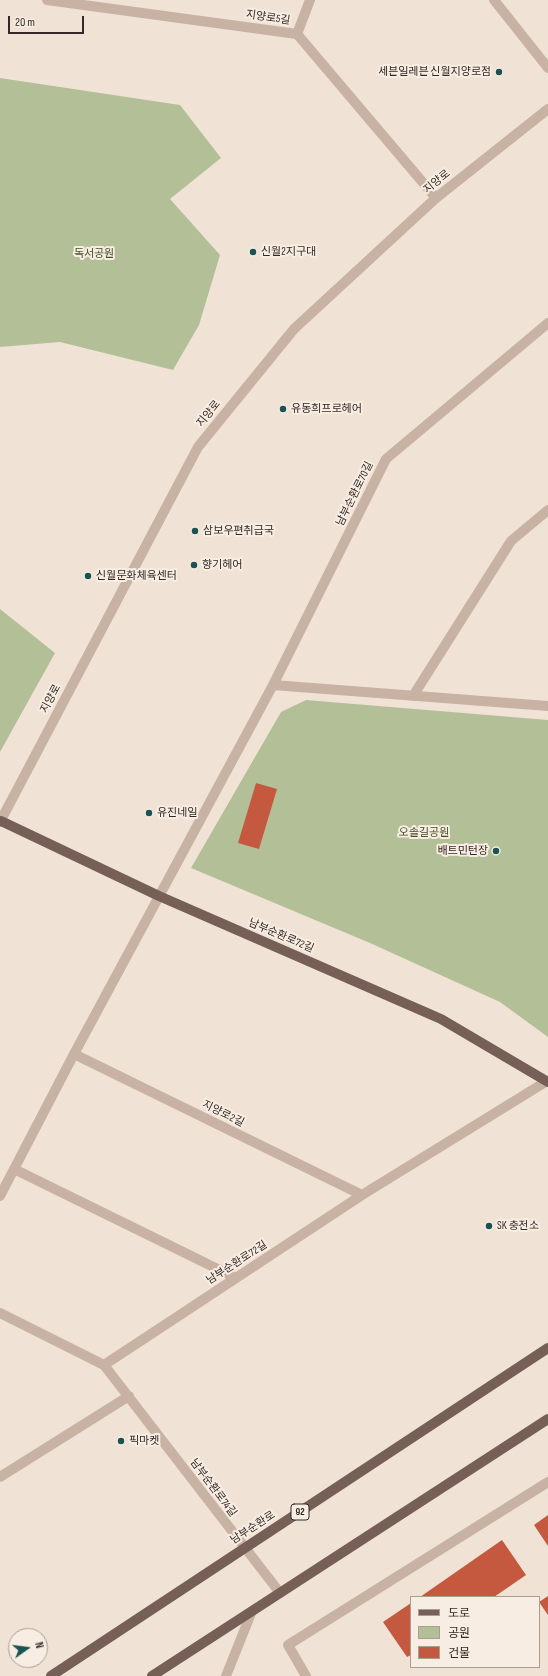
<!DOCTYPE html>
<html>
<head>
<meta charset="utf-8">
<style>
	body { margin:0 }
	#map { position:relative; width:548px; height:1676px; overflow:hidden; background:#f0e3d6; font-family:"Sofia Sans Condensed","Noto Sans KR",sans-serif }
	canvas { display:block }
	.legend { position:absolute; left:410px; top:1596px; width:130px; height:72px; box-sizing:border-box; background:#f8ede2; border:1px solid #a99e96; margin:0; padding:5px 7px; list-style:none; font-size:12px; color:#332825 }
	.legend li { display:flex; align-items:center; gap:8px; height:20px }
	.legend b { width:20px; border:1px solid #a99e96 }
	.north { position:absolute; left:8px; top:1628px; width:40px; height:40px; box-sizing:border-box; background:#f8ede2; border:1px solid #a99e96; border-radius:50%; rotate:76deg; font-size:11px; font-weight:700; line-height:16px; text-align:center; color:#332825 }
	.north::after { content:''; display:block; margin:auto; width:14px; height:18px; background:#1b5253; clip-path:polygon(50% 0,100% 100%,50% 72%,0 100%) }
	.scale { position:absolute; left:8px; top:16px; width:76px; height:18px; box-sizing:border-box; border:2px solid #332825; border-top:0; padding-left:5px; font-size:12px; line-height:14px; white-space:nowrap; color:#332825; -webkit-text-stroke:3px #f8ede2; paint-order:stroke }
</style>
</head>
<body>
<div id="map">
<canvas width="548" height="1676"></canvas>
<ul class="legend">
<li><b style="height:5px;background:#755f56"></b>도로</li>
<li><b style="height:11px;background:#b3bf97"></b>공원</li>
<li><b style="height:11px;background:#c5593f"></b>건물</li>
</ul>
<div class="north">N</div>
<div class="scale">20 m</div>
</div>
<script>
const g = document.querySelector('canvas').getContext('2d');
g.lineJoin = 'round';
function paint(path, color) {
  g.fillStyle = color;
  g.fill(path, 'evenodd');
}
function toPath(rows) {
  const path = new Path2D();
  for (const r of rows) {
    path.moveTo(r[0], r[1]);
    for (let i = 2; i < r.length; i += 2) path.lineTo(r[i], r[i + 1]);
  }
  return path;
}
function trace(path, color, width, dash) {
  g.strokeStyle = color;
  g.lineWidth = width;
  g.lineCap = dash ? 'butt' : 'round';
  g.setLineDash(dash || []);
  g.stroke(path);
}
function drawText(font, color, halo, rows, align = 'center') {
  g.font = font + ' "Sofia Sans Condensed","Noto Sans KR",sans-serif';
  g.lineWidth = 4;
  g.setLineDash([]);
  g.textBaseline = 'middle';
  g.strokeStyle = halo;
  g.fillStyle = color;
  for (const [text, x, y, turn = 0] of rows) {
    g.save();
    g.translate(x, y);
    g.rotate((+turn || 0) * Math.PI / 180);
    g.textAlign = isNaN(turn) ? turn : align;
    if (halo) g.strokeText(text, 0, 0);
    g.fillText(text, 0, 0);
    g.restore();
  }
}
const green = toPath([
	[0,78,180,105,221,158,170,199,220,255,199,325,173,370,60,342,0,347],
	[0,609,55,653,0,752],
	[306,700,548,720,548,1037,500,1002,370,943,191,868,281,712]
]);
const building = toPath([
	[256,783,277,789,259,849,238,843],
	[548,1515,548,1546,534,1525],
	[502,1540,526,1575,494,1597,420,1597],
	[548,1596,548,1615,539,1602],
	[411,1603,411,1655,407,1657,383,1622]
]);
const minor = toPath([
	[47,0,297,34,436,198],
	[494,0,548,68],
	[297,34,310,0],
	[273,685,548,706],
	[413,696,511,541,548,510],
	[0,822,198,447,294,329,436,198,548,109],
	[74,1054,362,1195],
	[14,1169,236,1278],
	[0,1196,74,1054,273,685,386,459,548,323],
	[0,1313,104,1365,280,1593],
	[104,1365,362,1195,547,1081],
	[0,1477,129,1396],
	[226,1676,252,1611],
	[306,1676,288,1645,548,1482]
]);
const major = toPath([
	[1,821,159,896,441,1019,548,1082],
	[51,1676,548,1348],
	[152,1676,548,1419]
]);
const markers = [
	[499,72,4,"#1b5253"],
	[253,252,4,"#1b5253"],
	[283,409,4,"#1b5253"],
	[195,531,4,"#1b5253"],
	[194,565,4,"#1b5253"],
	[88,576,4,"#1b5253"],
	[149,813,4,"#1b5253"],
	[496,851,4,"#1b5253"],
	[489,1226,4,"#1b5253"],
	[121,1441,4,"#1b5253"]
];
const shields = [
	[300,1512,18]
];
const shieldNames = [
	["92",300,1512]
];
const streetNames = [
	["지양로5길",268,18,8],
	["지양로",437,182,-39],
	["지양로",209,414,-51],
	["남부순환로70길",355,494,-64],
	["지양로",51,699,-62],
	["남부순환로72길",281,936,23],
	["지양로2길",223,1114,26],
	["남부순환로72길",237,1263,-33],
	["남부순환로74길",213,1488,53],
	["남부순환로",253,1528,-33]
];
const poiNames = [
	["세븐일레븐 신월지양로점",491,72,"right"],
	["신월2지구대",261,252],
	["유동희프로헤어",291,409],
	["삼보우편취급국",203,531],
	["향기헤어",202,565],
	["신월문화체육센터",96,576],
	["유진네일",157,813],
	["배트민턴장",488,851,"right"],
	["SK 충전소",497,1226],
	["픽마켓",129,1441]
];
const parkNames = [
	["독서공원",94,254],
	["오솔길공원",424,833]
];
paint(green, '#b3bf97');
paint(building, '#c5593f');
trace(minor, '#c8b2a3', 10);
trace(major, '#755f56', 10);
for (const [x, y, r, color] of markers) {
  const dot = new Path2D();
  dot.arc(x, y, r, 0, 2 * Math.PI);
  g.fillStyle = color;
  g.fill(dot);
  trace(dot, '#f8ede2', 1.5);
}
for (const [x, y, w] of shields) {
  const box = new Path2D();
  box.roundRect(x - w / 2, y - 8, w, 16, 3);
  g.fillStyle = '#f8ede2';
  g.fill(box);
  trace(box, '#332825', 1);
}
drawText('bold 10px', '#332825', null, shieldNames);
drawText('11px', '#332825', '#f8ede2', streetNames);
drawText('11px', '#332825', '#f8ede2', poiNames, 'left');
drawText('11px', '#445129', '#f8ede2', parkNames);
</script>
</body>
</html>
